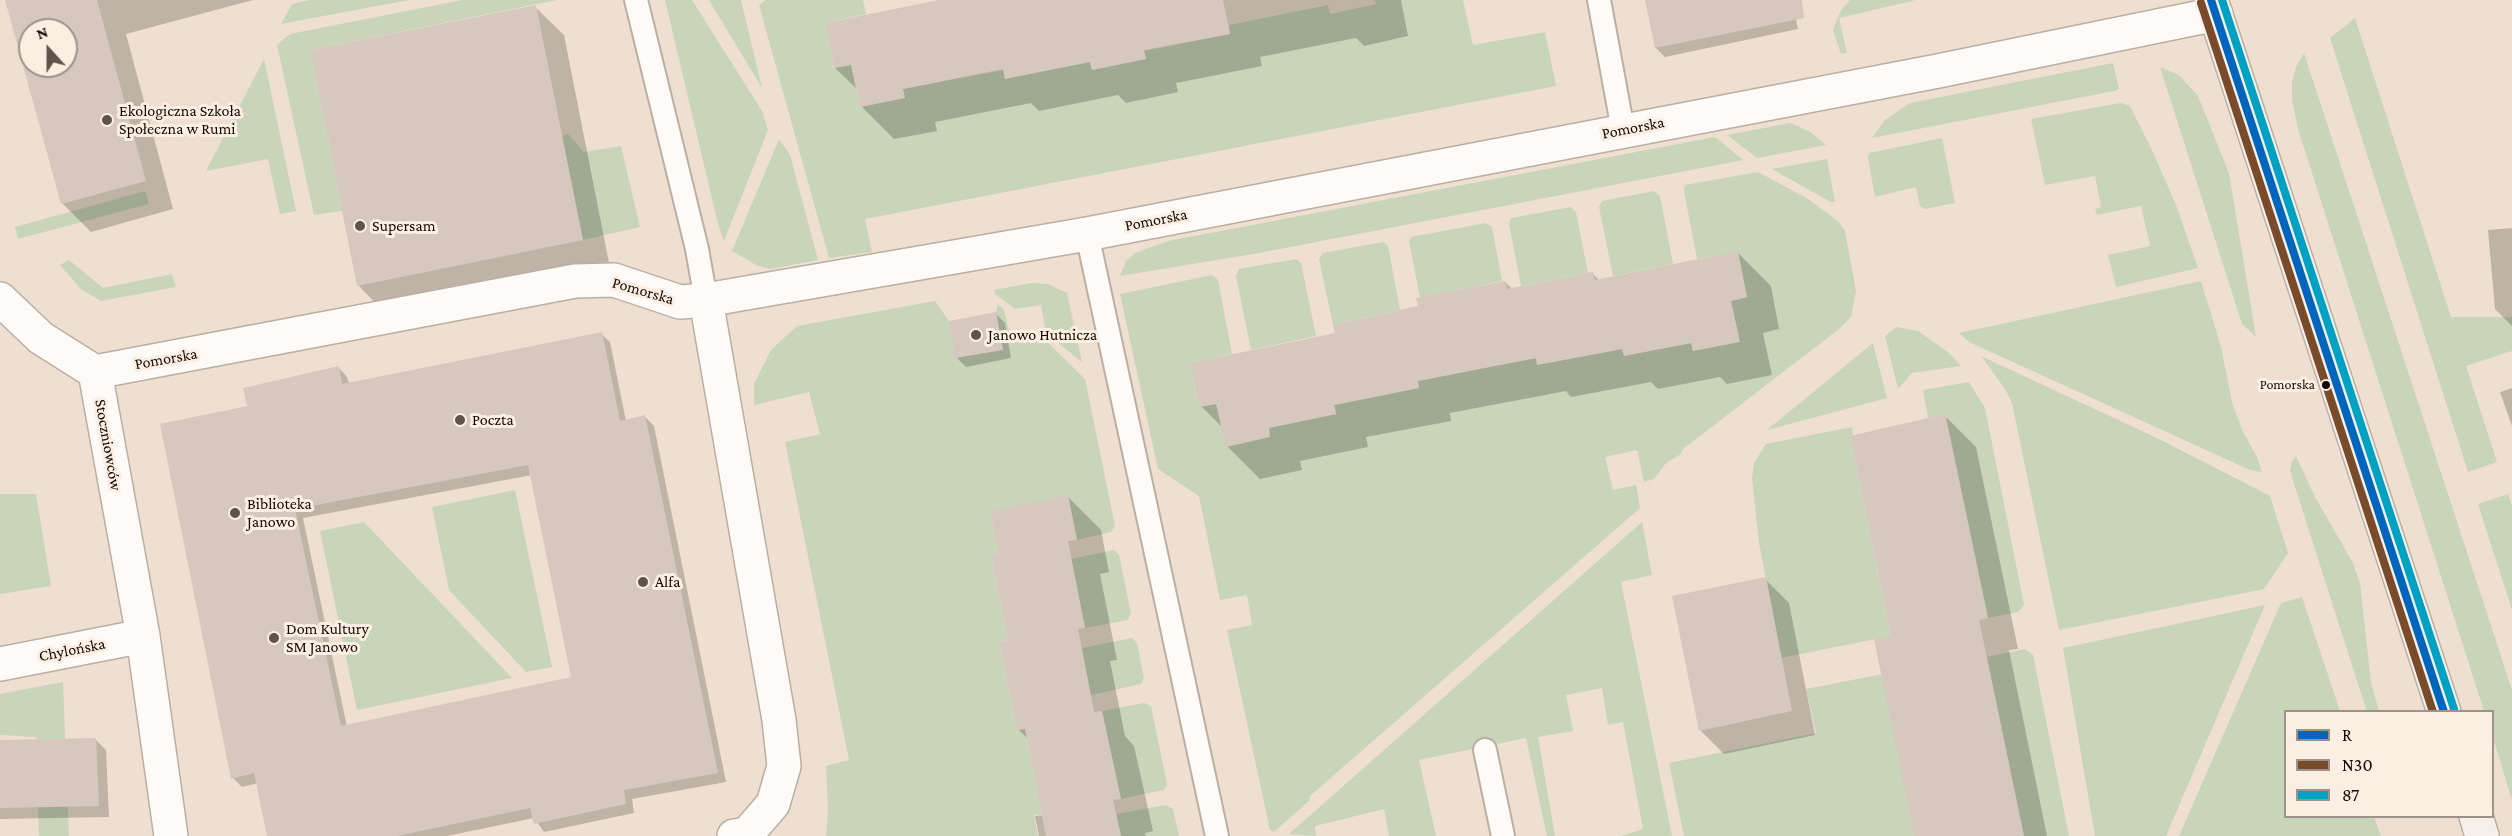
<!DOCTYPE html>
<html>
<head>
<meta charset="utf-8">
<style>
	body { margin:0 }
	#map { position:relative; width:2512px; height:836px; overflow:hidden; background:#efdfd0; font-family:"Crimson Pro",serif }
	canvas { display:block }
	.legend { position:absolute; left:2284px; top:710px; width:210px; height:108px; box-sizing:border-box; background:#fbefe4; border:2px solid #9e938a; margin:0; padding:8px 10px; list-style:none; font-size:18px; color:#130902 }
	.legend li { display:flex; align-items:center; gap:12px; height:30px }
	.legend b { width:30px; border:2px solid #9e938a }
	.north { position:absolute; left:18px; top:18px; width:60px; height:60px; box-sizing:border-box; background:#fbefe4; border:2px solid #9e938a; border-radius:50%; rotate:339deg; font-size:16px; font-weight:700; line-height:24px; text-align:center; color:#130902 }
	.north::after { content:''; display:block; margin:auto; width:21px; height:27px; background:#60544a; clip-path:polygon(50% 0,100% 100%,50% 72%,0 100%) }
</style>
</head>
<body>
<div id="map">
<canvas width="2512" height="836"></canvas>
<ul class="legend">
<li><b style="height:8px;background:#0065bd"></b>R</li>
<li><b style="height:8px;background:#7a4b2a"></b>N30</li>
<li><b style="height:8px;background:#01a1c4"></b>87</li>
</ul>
<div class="north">N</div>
</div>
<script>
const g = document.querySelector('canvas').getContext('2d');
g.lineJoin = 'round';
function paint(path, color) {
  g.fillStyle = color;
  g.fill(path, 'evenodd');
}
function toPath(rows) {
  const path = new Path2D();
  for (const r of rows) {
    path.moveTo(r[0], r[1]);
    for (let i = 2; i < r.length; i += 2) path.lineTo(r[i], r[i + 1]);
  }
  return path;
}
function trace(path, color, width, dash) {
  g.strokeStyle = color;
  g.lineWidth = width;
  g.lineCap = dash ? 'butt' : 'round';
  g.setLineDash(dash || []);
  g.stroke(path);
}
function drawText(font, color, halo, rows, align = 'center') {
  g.font = font + ' "Crimson Pro",serif';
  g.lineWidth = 6;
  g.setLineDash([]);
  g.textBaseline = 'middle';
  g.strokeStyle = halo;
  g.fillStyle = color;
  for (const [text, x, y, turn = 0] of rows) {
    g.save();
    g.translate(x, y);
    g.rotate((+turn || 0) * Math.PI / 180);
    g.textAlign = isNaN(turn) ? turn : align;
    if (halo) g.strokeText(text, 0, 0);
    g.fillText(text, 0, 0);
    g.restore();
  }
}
const green = toPath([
	[310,0,409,0,281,24,292,4],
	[462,0,557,0,310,50,342,211,314,215,277,45,290,34],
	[665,0,692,0,762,111,768,130,724,241,718,224],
	[709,0,741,0,762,88],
	[766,0,863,0,866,14,825,23,834,68,851,65,860,107,904,98,903,89,1003,70,1005,78,1090,62,1092,70,1146,59,1144,51,1230,34,1229,25,1328,5,1330,14,1376,4,1375,0,1463,0,1473,45,1545,32,1556,86,865,219,872,252,829,258,759,5],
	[1850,0,1916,0,1839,18,1847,53,1841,54,1833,30,1841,10],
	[2355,18,2451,317,2512,317,2512,351,2466,366,2497,462,2468,472,2330,38],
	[2304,53,2512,690,2512,800,2493,738,2492,712,2484,711,2298,129,2292,100,2292,82,2296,67],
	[264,59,296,211,280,214,268,159,206,171],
	[2113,63,2119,89,2114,91,1872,138,1885,120,1910,103],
	[2160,67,2179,75,2198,96,2229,173,2256,337,2242,324],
	[2121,103,2130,106,2153,152,2176,205,2198,268,2116,287,2108,255,2150,246,2141,206,2097,215,2095,209,2101,207,2095,176,2045,185,2031,119],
	[1790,123,1809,131,1826,145,1757,158,1727,135],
	[568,134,584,152,621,146,640,227,583,240,562,136],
	[1715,137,1743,160,1259,253,1120,276,1126,261,1135,253,1168,241],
	[1942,138,1955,203,1925,209,1920,206,1916,187,1875,197,1868,158,1869,153],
	[779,139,790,155,818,260,770,269,756,265,732,251],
	[1827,159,1835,202,1831,202,1772,169],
	[1758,172,1808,199,1838,221,1845,231,1856,291,1851,317,1839,329,1683,449,1681,454,1666,463,1654,479,1644,482,1637,450,1605,457,1613,490,1636,485,1640,508,1310,796,1310,800,1274,832,1270,830,1227,630,1252,625,1247,595,1220,600,1199,496,1158,469,1120,294,1212,275,1218,280,1232,354,1190,363,1199,407,1216,404,1269,428,1336,414,1335,405,1419,388,1418,381,1536,358,1537,365,1622,349,1624,356,1691,343,1693,351,1739,342,1731,301,1747,297,1738,252,1697,259,1684,191,1685,185],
	[145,191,149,204,18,239,15,227],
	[1654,191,1660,196,1673,264,1613,276,1599,207,1602,201],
	[1571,207,1576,212,1588,273,1521,286,1509,224,1511,218],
	[1486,223,1492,227,1502,281,1420,298,1409,241,1411,237],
	[1383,242,1388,246,1400,310,1333,325,1319,259,1323,253],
	[1296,259,1301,263,1316,336,1251,350,1236,276,1239,269],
	[69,260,103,288,172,274,176,287,101,301,82,290,60,265],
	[2201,281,2221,347,2232,402,2242,430,2257,457,2262,472,2250,470,1969,342,1959,333],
	[1031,283,1048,284,1067,293,1082,362,1046,333,1041,305,1015,309,995,294,994,290],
	[935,301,949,321,956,358,1003,349,996,312,998,304,1004,310,1012,343,1042,337,1085,379,1115,526,1111,532,1077,540,1068,496,990,511,998,553,991,556,1008,640,999,642,1017,730,1025,729,1042,814,1034,815,1038,836,826,836,828,812,826,766,849,760,785,442,820,434,809,392,754,405,754,384,771,350,797,326],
	[1897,327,1918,331,1949,353,1961,366,1912,373,1898,389,1885,336],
	[1873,343,1887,398,1767,430],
	[1981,356,2159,439,2270,496,2288,553,2264,589,2059,630,2012,403,2005,389],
	[1969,382,1985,408,2024,605,2018,612,1988,618,1946,415,1928,418,1923,390],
	[1852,427,1853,435,1850,436,1891,636,1781,658,1759,543,1752,478,1754,463,1766,444],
	[2296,456,2314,495,2353,563,2360,583,2371,683,2379,711,2367,711,2357,681,2290,471,2292,461],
	[515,490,552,667,526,672,449,590,432,507],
	[0,494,36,494,51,586,0,594],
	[2508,494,2512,506,2512,610,2478,504],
	[364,522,459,622,512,678,357,710,320,531],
	[1642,522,1652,575,1621,582,1672,836,1621,836,1643,829,1623,722,1608,725,1602,688,1566,695,1573,731,1538,737,1555,836,1547,836,1526,738,1419,760,1436,836,1389,836,1384,809,1315,826,1316,836,1289,834],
	[1114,550,1119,555,1131,613,1128,620,1085,628,1071,559],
	[2302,597,2340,711,2286,712,2286,816,2374,817,2381,836,2179,836,2281,603],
	[2265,605,2166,836,2095,836,2063,648],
	[1132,638,1137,643,1144,678,1141,684,1091,695,1082,648],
	[2025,649,2033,655,2069,836,2024,836,1987,657],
	[1883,674,1914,836,1684,836,1669,763,1816,733,1806,689],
	[63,682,69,836,39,836,36,737,0,735,0,694],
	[1144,703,1151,706,1167,784,1164,790,1121,799,1102,711],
	[1166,805,1173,809,1179,836,1121,836,1116,814]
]);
const shadow = toPath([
	[6,0,253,0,126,34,173,209,91,232,63,204],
	[30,30,66,30,66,66,30,66],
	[948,0,1401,0,1408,36,1364,46,1356,38,1260,57,1262,66,1176,83,1178,92,1126,103,1118,95,1039,111,1031,103,935,122,937,131,894,139,861,106,858,90,835,68],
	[1647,0,1792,0,1798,29,1665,57,1656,48],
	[535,7,564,35,610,268,386,314,358,285],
	[2512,228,2512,326,2495,309,2488,230],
	[1738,253,1771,286,1779,329,1763,333,1772,375,1727,384,1720,377,1658,389,1651,382,1571,397,1566,391,1450,413,1451,421,1366,437,1368,447,1300,461,1302,470,1260,479,1227,446,1224,429,1201,406,1336,334,1505,282,1512,289,1593,274,1599,280],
	[996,314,1005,323,1011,358,966,367,957,358],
	[601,334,610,342,626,421,645,417,654,426,726,782,632,799,634,813,544,832,534,818,447,836,269,836,258,783,242,787,233,778,249,407,339,368,347,377,349,384],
	[532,475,573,678,347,727,303,518],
	[2512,388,2512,426,2500,392],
	[1945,416,1976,447,2018,649,2009,650,2047,836,1916,836,1893,637],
	[1068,497,1101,530,1109,572,1100,574,1117,660,1110,661,1125,736,1134,746,1153,831,1145,833,1146,836,1039,836,1035,816,1044,815,1029,740,1018,729,1000,555],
	[1765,579,1789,603,1815,735,1724,754,1700,730],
	[96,740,106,750,109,817,0,819,0,742]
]);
const building = toPath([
	[5,0,97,0,146,181,61,204],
	[30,30,66,30,66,66,30,66],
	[939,0,1223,0,1230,34,1144,50,1146,59,1092,70,1090,62,1005,79,1003,69,903,89,905,98,860,107,851,65,834,68,825,23],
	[1645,0,1802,0,1804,18,1655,48],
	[536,5,583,240,357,286,310,50],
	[1738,251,1747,297,1731,301,1740,342,1693,351,1691,343,1624,356,1622,349,1537,365,1536,358,1418,381,1419,388,1334,405,1336,414,1269,428,1270,437,1226,447,1216,404,1199,407,1190,363,1335,333,1333,325,1418,306,1416,298,1505,281,1507,289,1593,272,1595,280],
	[996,312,1003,350,955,358,949,321],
	[602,332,620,421,645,415,718,773,624,790,626,804,534,824,530,808,397,836,267,836,254,773,231,779,160,424,247,406,243,388,339,366,342,384],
	[528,465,571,677,341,726,295,509],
	[1945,414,1988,618,1979,620,2024,836,1914,836,1874,639,1891,636,1850,436],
	[1068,495,1077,540,1068,541,1085,628,1078,629,1094,712,1102,711,1121,799,1113,800,1121,836,1046,836,1025,729,1017,730,999,642,1008,640,991,555,998,553,990,511],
	[1766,577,1792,711,1699,731,1672,596],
	[96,738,99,806,0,808,0,740]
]);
const lane = toPath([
	[636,0,697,249,706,300],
	[1599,0,1623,130],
	[1087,234,1217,836],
	[1485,750,1503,836]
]);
const street = toPath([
	[0,299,41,338,95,372,143,636,171,836],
	[706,300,779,720,784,766,773,804,747,834,734,836],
	[95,372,575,281,614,280,680,302,706,300,1087,234,1938,71,2216,14],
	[0,664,143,636]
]);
const secondary = toPath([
	[2211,0,2444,712],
	[2476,816,2482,836]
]);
const bus1 = toPath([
	[2211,0,2444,712]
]);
const bus2 = toPath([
	[2201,3,2433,712]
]);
const bus3 = toPath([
	[2222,0,2454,709]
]);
const markers = [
	[107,120,6,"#60544a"],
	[360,226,6,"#60544a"],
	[976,335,6,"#60544a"],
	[2326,385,5,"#130902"],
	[460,420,6,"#60544a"],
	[235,513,6,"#60544a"],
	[643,582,6,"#60544a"],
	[274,638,6,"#60544a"]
];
const busNames = [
	["Pomorska",2315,385]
];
const poiNames = [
	["Ekologiczna Szkoła",119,111],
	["Społeczna w Rumi",119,129],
	["Supersam",372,226],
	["Janowo Hutnicza",988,335],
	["Poczta",472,420],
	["Biblioteka",247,504],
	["Janowo",247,522],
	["Alfa",655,582],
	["Dom Kultury",286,629],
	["SM Janowo",286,647]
];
const streetNames = [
	["Pomorska",1633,128,-11],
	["Pomorska",1156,220,-11],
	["Pomorska",643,291,16],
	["Pomorska",166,359,-10],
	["Stoczniowców",108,445,80],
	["Chylońska",72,650,-11]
];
paint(green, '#c8d5b8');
paint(shadow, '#0003');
paint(building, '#d6c8be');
trace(lane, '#bbafa3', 26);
trace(street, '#bbafa3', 36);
trace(secondary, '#bbafa3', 36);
trace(lane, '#fdfaf8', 22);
trace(street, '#fdfaf8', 33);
trace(secondary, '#f6f0eb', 33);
trace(bus1, '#0065bd', 8);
trace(bus2, '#7a4b2a', 8);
trace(bus3, '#01a1c4', 8);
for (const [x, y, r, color] of markers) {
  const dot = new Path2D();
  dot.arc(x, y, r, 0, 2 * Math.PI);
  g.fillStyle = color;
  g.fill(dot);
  trace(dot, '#fbefe4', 2);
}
drawText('14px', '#130902', '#fbefe4', busNames, 'right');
drawText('16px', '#130902', '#fbefe4', poiNames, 'left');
drawText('16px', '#130902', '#fbefe4', streetNames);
</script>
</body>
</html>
